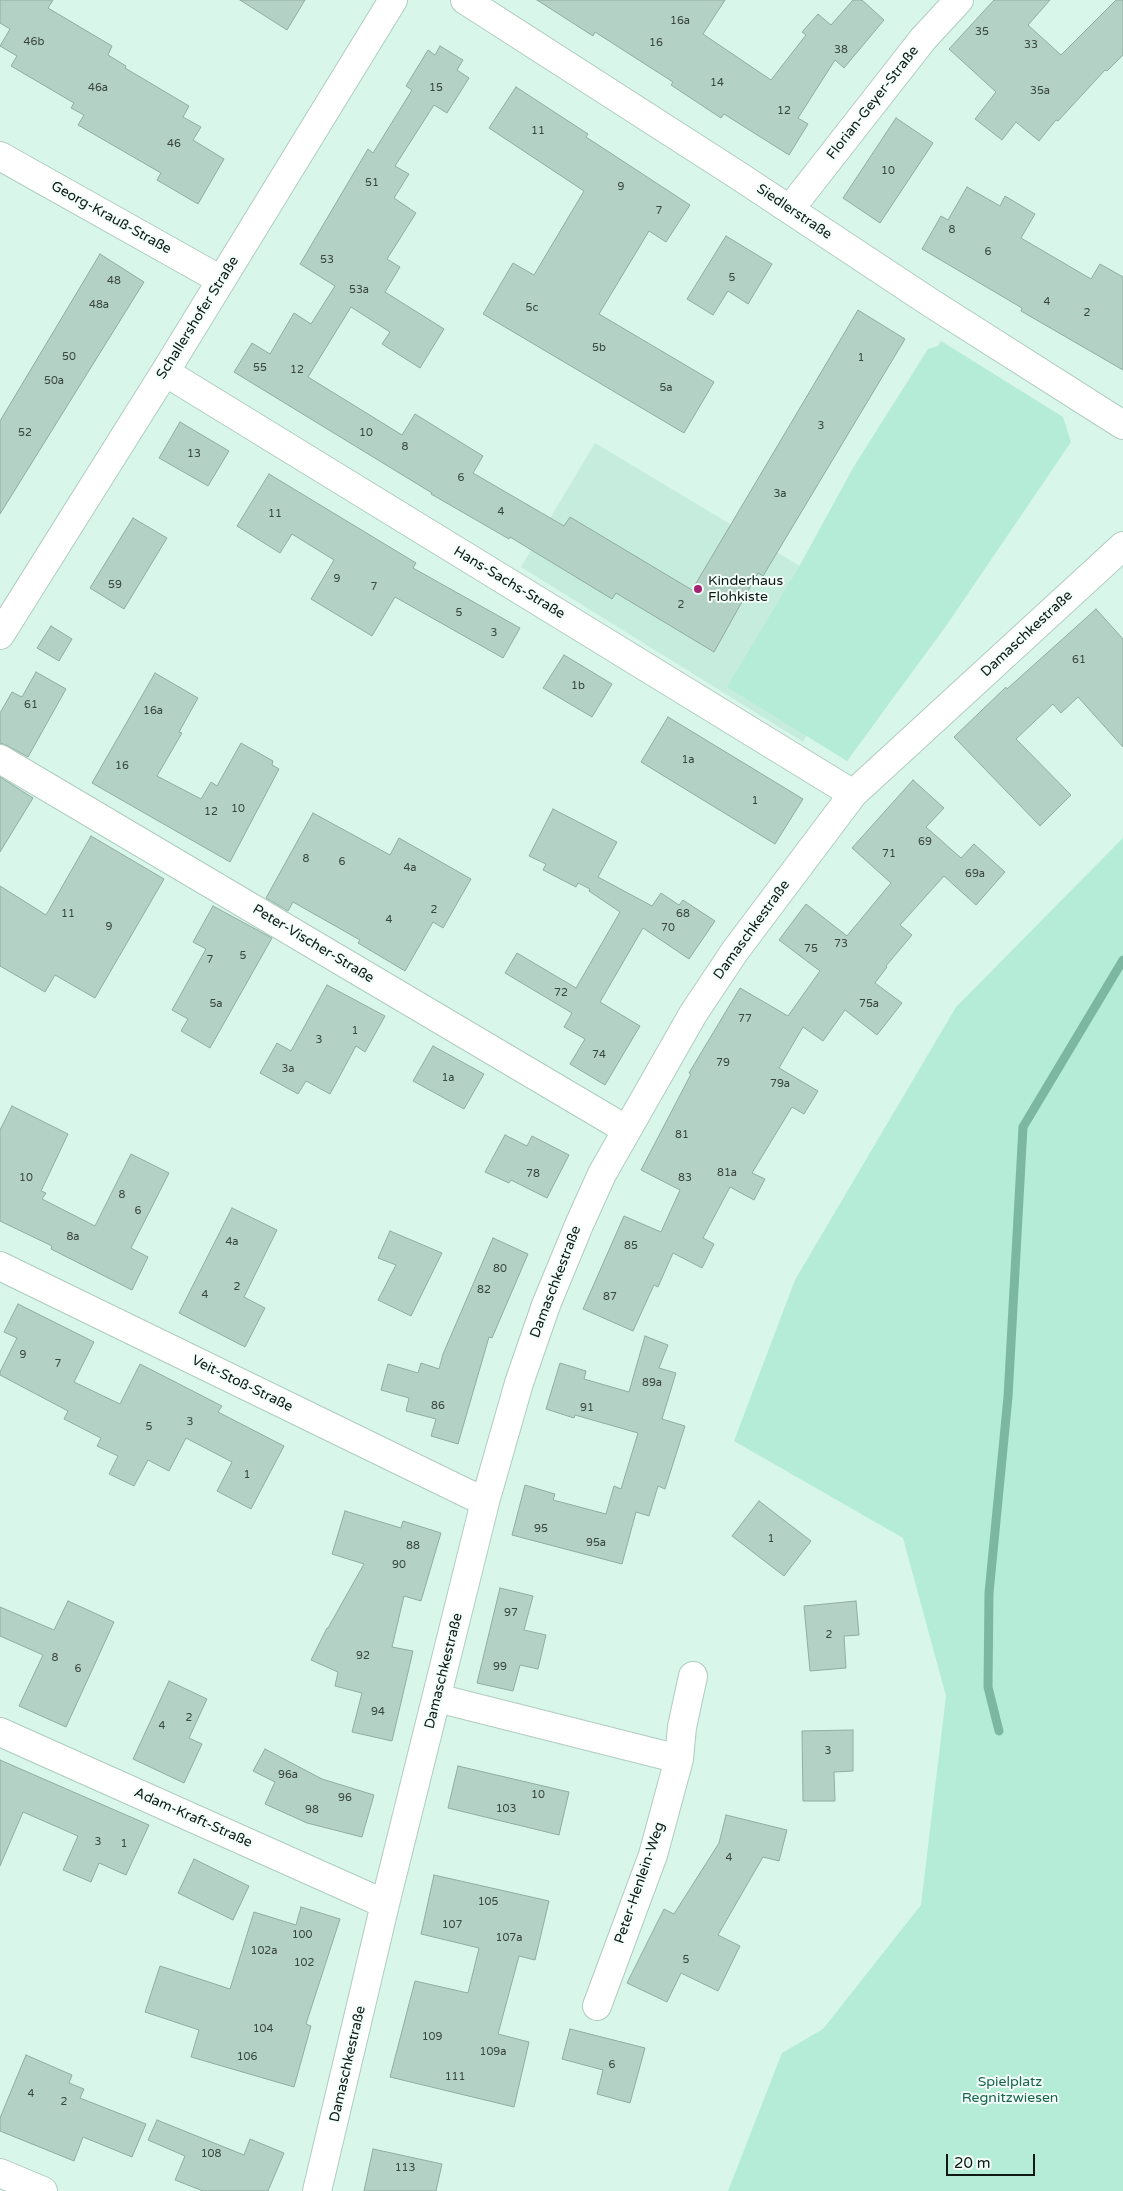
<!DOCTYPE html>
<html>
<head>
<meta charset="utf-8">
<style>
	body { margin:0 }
	#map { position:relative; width:1123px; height:2191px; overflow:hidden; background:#d8f6e9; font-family:"Varela Round",sans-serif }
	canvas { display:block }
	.scale { position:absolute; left:946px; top:2154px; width:89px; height:22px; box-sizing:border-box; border:2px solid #0e1814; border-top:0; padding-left:6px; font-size:15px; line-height:18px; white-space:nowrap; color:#0e1814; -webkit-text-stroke:4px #f2fef9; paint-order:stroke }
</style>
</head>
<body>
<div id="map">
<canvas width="1123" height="2191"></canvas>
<div class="scale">20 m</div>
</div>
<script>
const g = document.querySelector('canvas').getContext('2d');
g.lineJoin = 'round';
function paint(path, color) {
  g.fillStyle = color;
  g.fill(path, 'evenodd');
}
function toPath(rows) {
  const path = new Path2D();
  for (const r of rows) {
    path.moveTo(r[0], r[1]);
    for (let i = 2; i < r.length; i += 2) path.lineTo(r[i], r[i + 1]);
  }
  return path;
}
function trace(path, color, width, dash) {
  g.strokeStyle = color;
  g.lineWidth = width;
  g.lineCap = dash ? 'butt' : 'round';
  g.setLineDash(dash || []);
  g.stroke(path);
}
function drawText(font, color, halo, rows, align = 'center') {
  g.font = font + ' "Varela Round",sans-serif';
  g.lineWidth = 4;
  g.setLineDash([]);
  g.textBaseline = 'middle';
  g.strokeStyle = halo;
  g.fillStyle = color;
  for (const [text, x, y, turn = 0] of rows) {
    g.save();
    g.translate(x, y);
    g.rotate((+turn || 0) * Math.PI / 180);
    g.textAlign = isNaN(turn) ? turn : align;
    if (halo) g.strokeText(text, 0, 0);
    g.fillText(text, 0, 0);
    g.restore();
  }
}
const built = toPath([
	[595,443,875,611,803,742,521,567]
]);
const green = toPath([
	[941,341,1063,417,1071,442,946,626,847,761,727,687,800,565,853,468,928,349,938,346],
	[1123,838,1123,2191,728,2191,782,2053,823,2029,921,1905,946,1696,903,1538,734,1441,795,1280,956,1007]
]);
const stream = toPath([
	[999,1731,988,1687,989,1593,1008,1397,1023,1127,1123,960]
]);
const building = toPath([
	[0,0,53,0,48,8,112,46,108,55,126,66,125,68,189,106,183,117,201,127,193,140,224,159,198,204,157,180,161,173,78,125,84,115,71,108,74,103,11,66,17,56,0,46,10,29,0,23,0,0],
	[240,0,305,0,287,30,240,0],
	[537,0,725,0,703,34,771,80,806,35,802,32,818,14,831,25,853,0,862,0,884,20,844,68,835,60,798,118,808,124,789,155,724,114,721,118,671,85,673,82,595,32,593,36,537,0],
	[994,0,1050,0,1028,25,1061,55,1116,0,1123,0,1123,55,1107,71,1105,70,1058,121,1056,120,1039,141,1016,122,1002,140,975,119,996,92,949,49,994,0],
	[440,46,463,60,457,70,469,78,447,113,434,105,395,166,409,174,394,198,416,213,387,259,400,267,385,292,444,329,420,368,382,344,390,332,351,307,308,377,402,435,415,414,483,456,473,473,564,526,570,517,692,590,858,310,905,339,763,576,758,573,714,652,616,593,612,599,510,537,509,539,431,494,432,493,234,372,252,343,270,354,294,313,311,324,335,286,300,264,368,149,373,153,412,90,406,86,428,50,435,55,440,46],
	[516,87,588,134,586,137,690,205,666,242,649,231,599,314,714,382,684,433,483,314,513,263,534,275,584,191,489,128,516,87],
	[896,118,933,143,880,223,843,198,896,118],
	[967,187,1000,206,1005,196,1035,214,1021,238,1091,279,1100,264,1123,277,1123,370,1021,311,1022,308,922,249,941,216,948,220,967,187],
	[726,236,772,264,748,304,728,291,713,315,687,299,726,236],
	[100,254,144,282,0,514,0,421,100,254],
	[180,422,229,451,208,486,159,458,180,422],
	[269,474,416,563,413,568,520,628,503,658,395,597,372,636,311,599,334,560,292,534,280,553,237,526,269,474],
	[133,518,167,538,124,609,90,588,133,518],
	[1096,609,1123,639,1123,747,1078,697,1061,713,1053,704,1016,739,1071,795,1040,826,954,737,1006,687,1007,689,1096,609],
	[51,626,72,639,59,661,37,648,51,626],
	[564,655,612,684,592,717,543,688,564,655],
	[36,672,66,689,28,757,8,746,0,743,0,713,12,692,22,697,36,672],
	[155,673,198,698,179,732,182,733,157,776,201,799,211,782,217,786,241,743,273,761,272,765,279,769,230,862,92,783,155,673],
	[668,717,803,799,775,844,641,762,668,717],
	[0,777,33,798,0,852,0,777],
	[913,780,944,808,926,827,961,858,974,844,1005,872,976,905,944,876,900,925,912,935,886,966,887,967,875,983,902,1003,877,1035,845,1010,823,1041,803,1027,779,1068,818,1091,804,1114,792,1107,752,1173,765,1179,754,1200,730,1187,703,1238,714,1244,702,1268,673,1253,658,1287,654,1285,633,1331,583,1309,624,1216,661,1232,680,1190,641,1170,691,1074,689,1073,740,988,788,1016,820,971,779,940,806,904,847,936,891,883,852,848,913,780],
	[553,809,617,842,598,877,652,906,661,893,679,905,683,900,715,921,689,959,643,928,600,1002,640,1026,605,1085,570,1064,585,1039,564,1027,572,1013,505,973,517,953,576,988,620,912,589,891,590,889,578,883,576,887,543,870,546,864,529,856,553,809],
	[313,813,390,855,399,838,471,879,443,928,433,922,405,971,358,943,360,940,293,902,288,911,266,898,313,813],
	[91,836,164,879,95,998,55,975,45,992,0,966,0,886,46,915,91,836],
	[213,906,272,938,210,1048,181,1031,188,1019,172,1010,206,949,193,942,213,906],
	[327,985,385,1016,365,1052,356,1046,330,1094,306,1081,298,1094,260,1073,277,1043,291,1051,327,985],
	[433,1046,484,1074,464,1109,413,1081,433,1046],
	[12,1106,68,1134,41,1191,46,1193,42,1199,95,1226,131,1154,169,1173,131,1248,148,1257,132,1290,51,1249,52,1246,0,1221,0,1130,12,1106],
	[505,1135,527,1146,532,1136,569,1155,547,1198,511,1180,509,1183,485,1172,505,1135],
	[232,1208,277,1230,244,1297,265,1308,245,1347,179,1313,232,1208],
	[390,1231,442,1253,411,1316,378,1300,396,1265,378,1258,390,1231],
	[493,1238,528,1254,492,1338,489,1337,458,1444,431,1436,436,1419,406,1411,409,1398,381,1390,388,1364,418,1373,421,1363,439,1369,443,1354,493,1238],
	[18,1304,94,1342,74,1382,120,1404,140,1364,222,1406,218,1412,284,1446,251,1509,217,1491,232,1462,186,1438,169,1471,148,1460,134,1486,109,1474,118,1456,97,1446,101,1438,64,1419,68,1411,0,1375,0,1372,17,1338,4,1332,18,1304],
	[645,1336,668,1345,659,1368,676,1373,662,1419,685,1426,665,1489,658,1486,649,1516,636,1512,622,1564,512,1535,525,1485,555,1494,553,1500,606,1514,614,1486,621,1489,638,1433,575,1415,574,1418,546,1409,560,1363,586,1371,584,1379,629,1392,645,1336],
	[759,1501,811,1541,784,1576,732,1536,759,1501],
	[345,1511,401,1528,403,1521,441,1533,421,1601,404,1596,392,1647,413,1651,392,1741,352,1732,362,1693,335,1686,338,1672,311,1660,327,1628,328,1628,364,1564,332,1554,345,1511],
	[500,1588,533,1596,524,1630,546,1635,538,1669,520,1665,513,1691,477,1683,500,1588],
	[68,1601,114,1622,66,1727,19,1706,43,1655,0,1636,0,1607,54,1630,68,1601],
	[856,1601,859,1635,844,1636,846,1668,810,1671,804,1606,856,1601],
	[169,1681,207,1699,189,1738,202,1744,184,1783,133,1759,169,1681],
	[853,1730,853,1771,834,1772,835,1801,803,1801,802,1731,853,1730],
	[265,1749,322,1779,374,1795,362,1837,307,1823,265,1804,275,1782,253,1771,265,1749],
	[0,1760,149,1825,126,1875,99,1863,91,1882,63,1870,78,1836,23,1812,0,1866,0,1760],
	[458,1766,569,1792,559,1835,448,1808,458,1766],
	[726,1815,787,1830,779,1861,763,1857,718,1935,740,1946,718,1991,681,1973,667,2002,627,1983,664,1909,674,1914,719,1843,726,1815],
	[194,1859,249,1886,233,1920,178,1893,194,1859],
	[434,1875,549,1901,535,1960,519,1956,498,2034,529,2042,514,2107,390,2077,415,1981,468,1993,479,1948,421,1934,434,1875],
	[301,1907,340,1919,306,2024,311,2026,294,2087,191,2057,199,2030,145,2012,160,1966,230,1989,254,1912,296,1925,301,1907],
	[570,2029,645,2048,630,2103,597,2094,603,2070,562,2059,570,2029],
	[26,2055,72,2075,69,2083,84,2089,80,2098,146,2124,132,2157,83,2137,74,2161,0,2131,0,2118,26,2055],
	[157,2120,244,2155,250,2139,284,2153,268,2191,203,2191,175,2180,185,2156,148,2140,157,2120],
	[373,2149,442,2164,436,2191,364,2191,373,2149]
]);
const minor = toPath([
	[465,0,739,176,931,303,1123,425],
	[0,156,221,280],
	[790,209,923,39,959,0],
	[165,372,853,794],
	[0,635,165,372,393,0],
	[0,759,627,1130],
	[0,1266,485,1502],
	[437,1698,679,1759],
	[0,1732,385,1904],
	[597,2006,653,1855,679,1759,682,1727,693,1676],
	[0,2173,43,2191],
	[317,2191,385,1904,485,1502,519,1383,546,1305,579,1225,602,1174,693,1014,735,951,853,794,1123,546]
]);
const markers = [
	[698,589,5,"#a42271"]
];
const numberNames = [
	["16a",680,21],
	["35",982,32],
	["46b",34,42],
	["16",656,43],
	["33",1031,45],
	["38",841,50],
	["14",717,83],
	["46a",98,88],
	["15",436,88],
	["35a",1040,91],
	["12",784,111],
	["11",538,131],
	["46",174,144],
	["10",888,171],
	["51",372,183],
	["9",621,187],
	["7",659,211],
	["8",952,230],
	["6",988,252],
	["53",327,260],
	["5",732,278],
	["48",114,281],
	["53a",359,290],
	["4",1047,302],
	["48a",99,305],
	["5c",532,308],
	["2",1087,313],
	["5b",599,348],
	["50",69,357],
	["1",861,358],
	["55",260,368],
	["12",297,370],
	["50a",54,381],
	["5a",666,388],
	["3",821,426],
	["52",25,433],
	["10",366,433],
	["8",405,447],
	["13",194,454],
	["6",461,478],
	["3a",780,494],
	["4",501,512],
	["11",275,514],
	["9",337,579],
	["59",115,585],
	["7",374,587],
	["2",681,605],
	["5",459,613],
	["3",494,633],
	["61",1079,660],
	["1b",578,686],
	["61",31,705],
	["16a",153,711],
	["1a",688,760],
	["16",122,766],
	["1",755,801],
	["10",238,809],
	["12",211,812],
	["69",925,842],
	["71",889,854],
	["8",306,859],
	["6",342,862],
	["4a",410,868],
	["69a",975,874],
	["2",434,910],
	["11",68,914],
	["68",683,914],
	["4",389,920],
	["9",109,927],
	["70",668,928],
	["73",841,944],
	["75",811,949],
	["5",243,956],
	["7",210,960],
	["72",561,993],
	["5a",216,1004],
	["75a",869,1004],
	["77",745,1019],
	["1",355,1031],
	["3",319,1040],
	["74",599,1055],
	["79",723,1063],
	["3a",288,1069],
	["1a",448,1078],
	["79a",780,1084],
	["81",682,1135],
	["81a",727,1173],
	["78",533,1174],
	["10",26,1178],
	["83",685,1178],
	["8",122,1195],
	["6",138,1211],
	["8a",73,1237],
	["4a",232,1242],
	["85",631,1246],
	["80",500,1269],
	["2",237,1287],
	["82",484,1290],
	["4",205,1295],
	["87",610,1297],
	["9",23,1355],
	["7",58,1364],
	["89a",652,1383],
	["86",438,1406],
	["91",587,1408],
	["3",190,1422],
	["5",149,1427],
	["1",247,1475],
	["95",541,1529],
	["1",771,1539],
	["95a",596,1543],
	["88",413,1546],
	["90",399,1565],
	["97",511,1613],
	["2",829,1635],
	["92",363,1656],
	["8",55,1658],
	["99",500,1667],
	["6",78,1669],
	["94",378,1712],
	["2",189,1718],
	["4",162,1726],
	["3",828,1751],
	["96a",288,1775],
	["10",538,1795],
	["96",345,1798],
	["103",506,1809],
	["98",312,1810],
	["3",98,1842],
	["1",124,1844],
	["4",729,1858],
	["105",488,1902],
	["107",452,1925],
	["100",302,1935],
	["107a",509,1938],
	["102a",264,1951],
	["5",686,1960],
	["102",304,1963],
	["104",263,2029],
	["109",432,2037],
	["109a",493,2052],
	["106",247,2057],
	["6",612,2065],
	["111",455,2077],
	["4",31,2094],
	["2",64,2102],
	["108",211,2154],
	["113",405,2168]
];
const streetNames = [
	["Florian-Geyer-Straße",873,103,-52],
	["Siedlerstraße",794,212,34],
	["Georg-Krauß-Straße",111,218,29],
	["Schallershofer Straße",198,318,-58],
	["Hans-Sachs-Straße",509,583,31],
	["Damaschkestraße",1027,634,-43],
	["Damaschkestraße",752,930,-54],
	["Peter-Vischer-Straße",313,944,31],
	["Damaschkestraße",556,1282,-69],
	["Veit-Stoß-Straße",242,1384,26],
	["Damaschkestraße",444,1671,-76],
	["Adam-Kraft-Straße",193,1818,24],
	["Peter-Henlein-Weg",640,1883,-71],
	["Damaschkestraße",348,2064,-77]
];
const poiNames = [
	["Kinderhaus",708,581],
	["Flohkiste",708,597]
];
const parkNames = [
	["Spielplatz",1010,2082],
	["Regnitzwiesen",1010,2098]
];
paint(built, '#c6ecdd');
paint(green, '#b5ecd7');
trace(stream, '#7cb8a1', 9);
paint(building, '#b4d1c5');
trace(building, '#91ada2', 1);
trace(minor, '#afccc0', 30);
trace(minor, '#fff', 28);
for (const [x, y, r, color] of markers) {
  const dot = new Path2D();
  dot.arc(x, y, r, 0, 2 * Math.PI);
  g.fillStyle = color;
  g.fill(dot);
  trace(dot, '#f2fef9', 2);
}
drawText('11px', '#384640', null, numberNames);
drawText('14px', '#0e1814', '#f2fef9', streetNames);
drawText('14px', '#0e1814', '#f2fef9', poiNames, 'left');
drawText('14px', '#19644e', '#f2fef9', parkNames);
</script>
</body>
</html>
